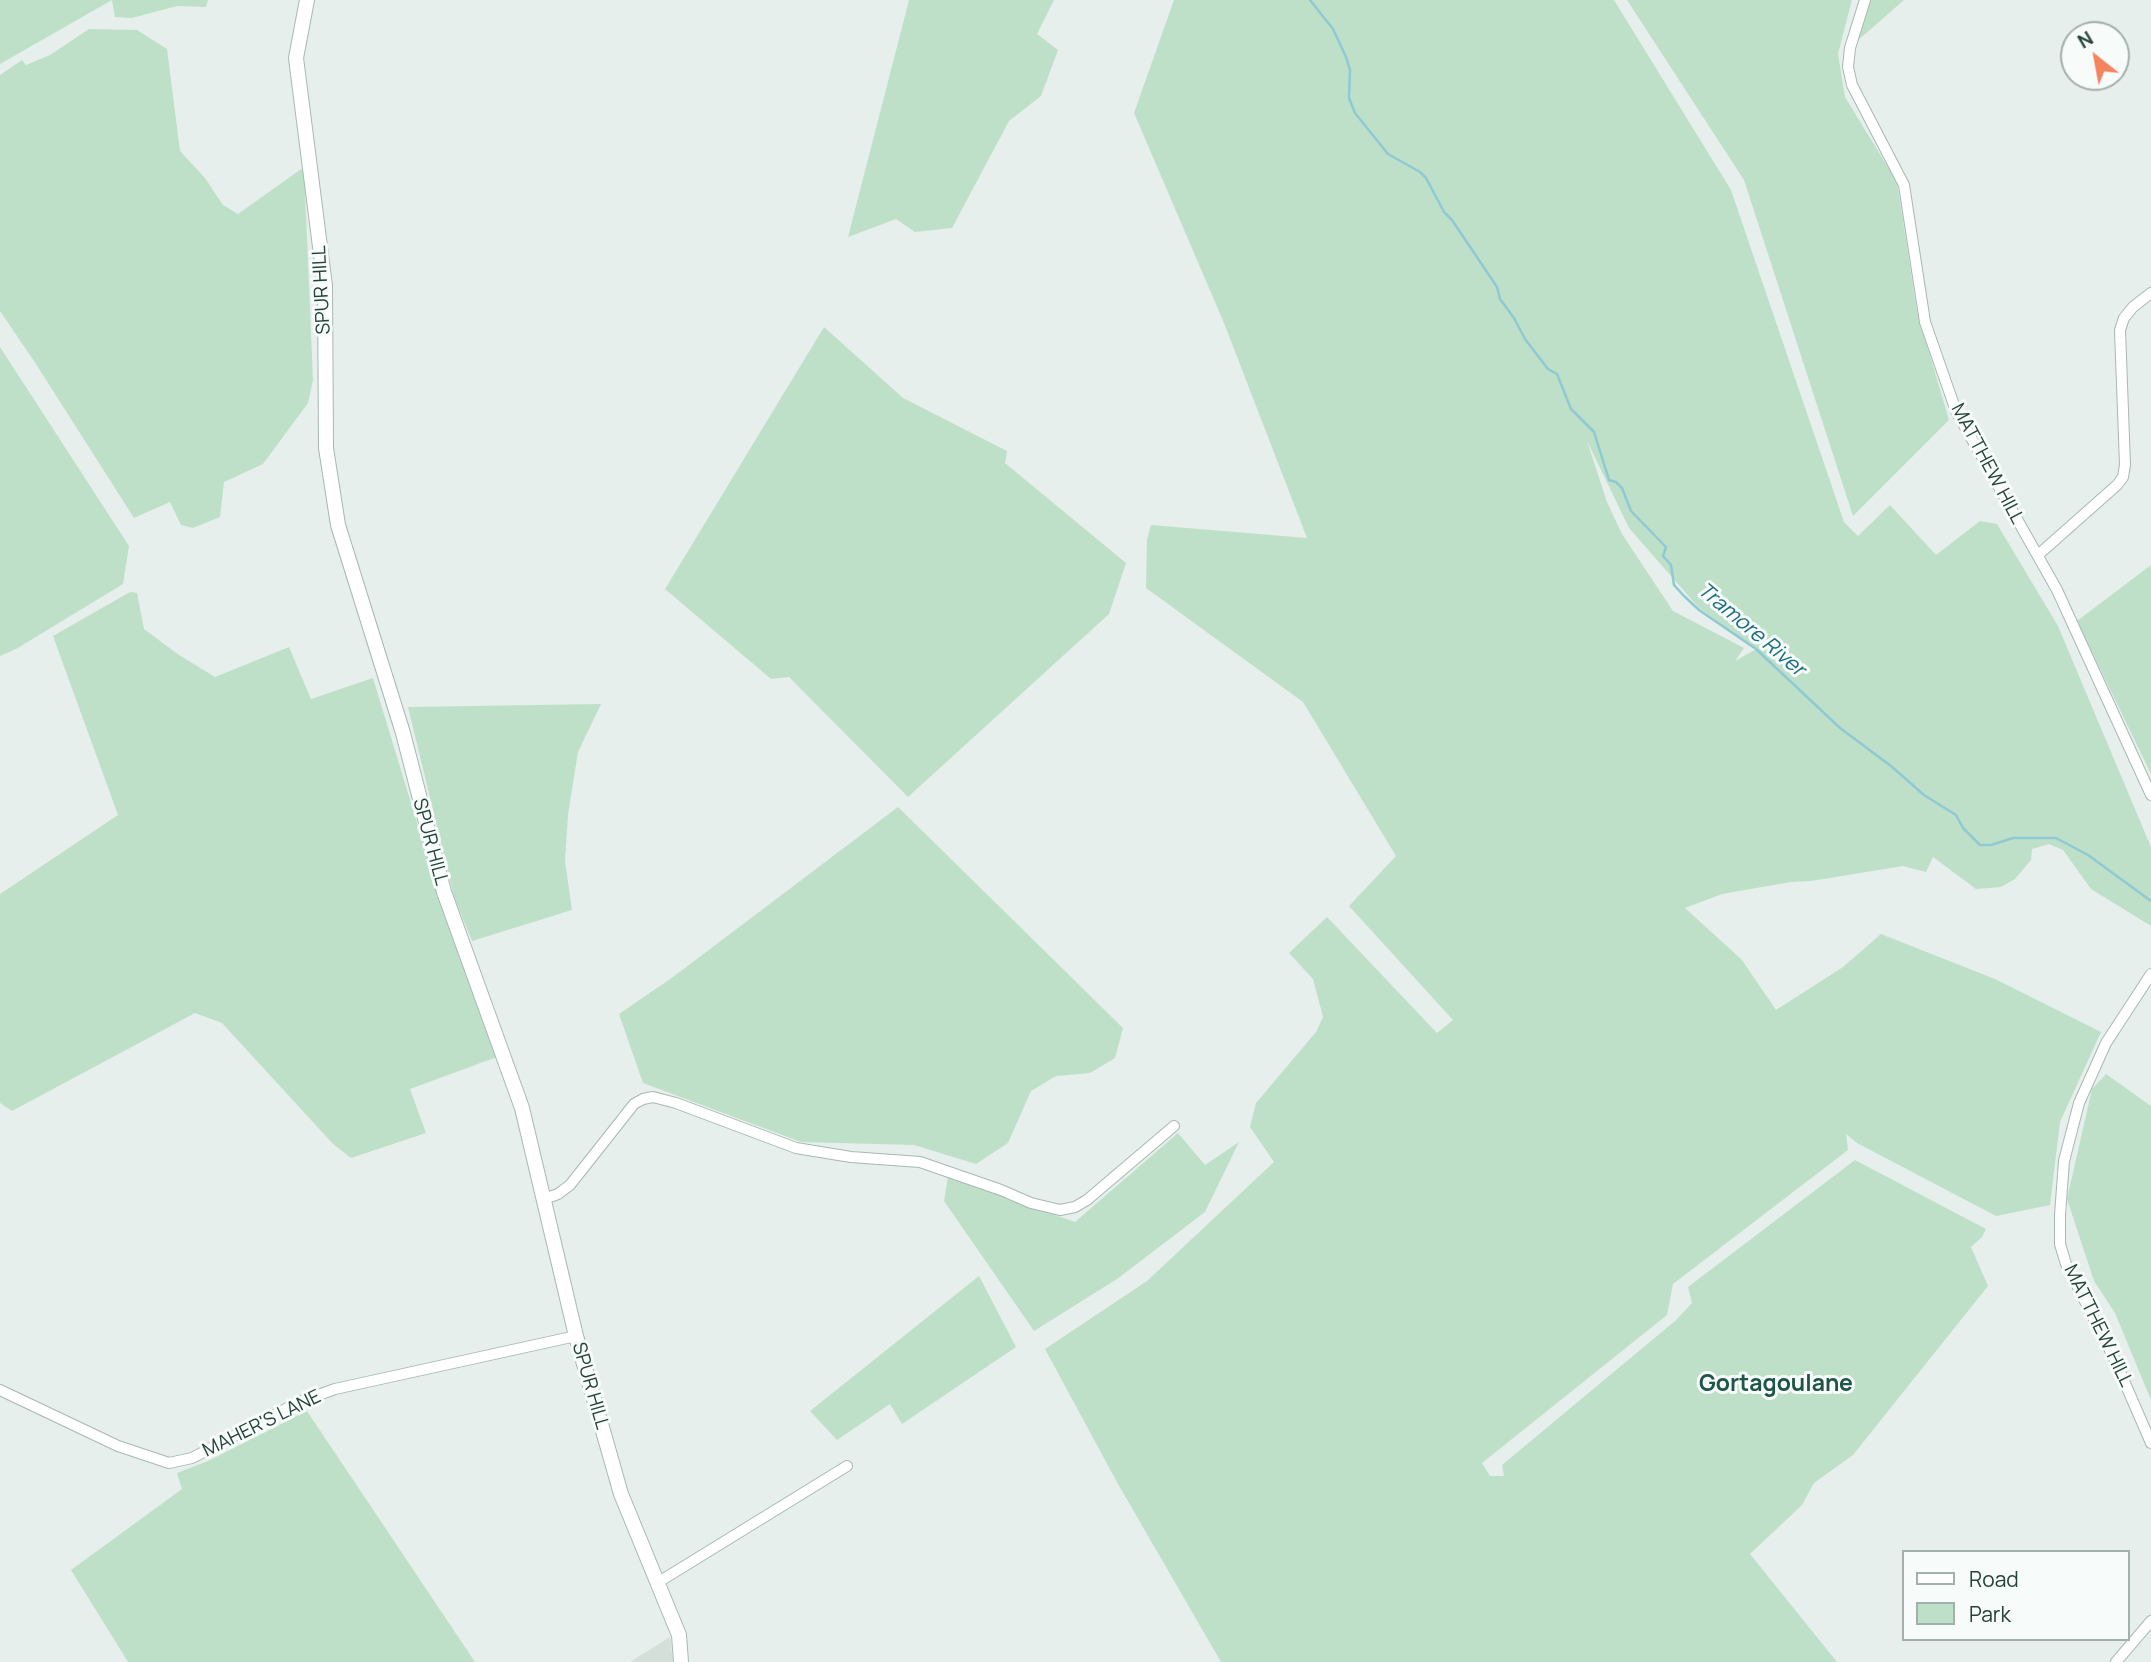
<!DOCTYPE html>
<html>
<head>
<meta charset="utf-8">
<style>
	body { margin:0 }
	#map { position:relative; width:2151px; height:1662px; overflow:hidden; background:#e6efeb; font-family:Manrope,sans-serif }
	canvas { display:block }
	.legend { position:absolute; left:1902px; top:1550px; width:228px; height:91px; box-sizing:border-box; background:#f7fbf9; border:2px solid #a3b1ad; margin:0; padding:9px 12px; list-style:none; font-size:21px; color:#24423a }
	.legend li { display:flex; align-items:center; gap:14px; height:35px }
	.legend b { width:35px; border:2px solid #a3b1ad }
	.north { position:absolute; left:2060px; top:21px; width:70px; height:70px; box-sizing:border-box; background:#f7fbf9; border:2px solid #a3b1ad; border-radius:50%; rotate:329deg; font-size:19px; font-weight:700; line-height:28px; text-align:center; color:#24423a }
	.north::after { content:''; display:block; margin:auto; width:24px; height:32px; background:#f4845f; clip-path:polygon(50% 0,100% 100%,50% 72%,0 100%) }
</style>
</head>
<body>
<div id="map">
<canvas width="2151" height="1662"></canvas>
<ul class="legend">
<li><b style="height:9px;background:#fff"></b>Road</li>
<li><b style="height:19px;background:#bfe0c8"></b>Park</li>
</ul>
<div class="north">N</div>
</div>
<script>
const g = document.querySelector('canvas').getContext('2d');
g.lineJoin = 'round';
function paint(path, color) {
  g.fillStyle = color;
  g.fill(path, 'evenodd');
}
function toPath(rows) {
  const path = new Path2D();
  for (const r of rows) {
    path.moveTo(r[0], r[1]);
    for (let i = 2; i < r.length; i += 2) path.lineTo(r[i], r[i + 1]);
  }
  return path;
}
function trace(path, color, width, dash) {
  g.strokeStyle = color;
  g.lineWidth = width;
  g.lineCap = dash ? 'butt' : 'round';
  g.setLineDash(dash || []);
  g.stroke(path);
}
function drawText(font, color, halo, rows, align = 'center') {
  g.font = font + ' Manrope,sans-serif';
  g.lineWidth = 6;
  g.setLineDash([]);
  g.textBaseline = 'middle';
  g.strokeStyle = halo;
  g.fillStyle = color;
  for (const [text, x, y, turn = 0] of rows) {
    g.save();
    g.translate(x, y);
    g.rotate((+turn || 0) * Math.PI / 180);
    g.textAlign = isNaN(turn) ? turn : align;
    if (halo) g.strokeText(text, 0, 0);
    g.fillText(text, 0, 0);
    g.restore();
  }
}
const built = toPath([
	[670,1637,673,1662,630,1662]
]);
const green = toPath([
	[0,0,208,0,206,7,177,6,132,18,115,17,112,0,0,64],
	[909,0,1054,0,1037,34,1058,50,1041,96,1009,121,952,228,915,232,896,219,848,237],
	[1174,0,1614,0,1731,190,1844,522,1858,536,1890,505,1936,555,1980,521,1997,524,2058,626,2151,847,2151,926,2091,889,2063,850,2049,844,2032,849,2031,860,2015,879,2001,887,1976,889,1933,857,1926,872,1903,866,1811,881,1791,882,1722,894,1685,908,1742,960,1776,1010,1843,967,1881,934,1995,979,2101,1032,2060,1122,2050,1205,1996,1216,1857,1143,1846,1134,1848,1150,1673,1284,1667,1315,1482,1463,1490,1476,1504,1476,1502,1465,1675,1321,1692,1303,1688,1287,1855,1160,1986,1229,1982,1237,1971,1247,1988,1286,1853,1455,1814,1483,1802,1505,1750,1554,1837,1662,1221,1662,1118,1484,1045,1349,1147,1281,1274,1162,1250,1127,1256,1103,1316,1032,1323,1017,1313,979,1289,953,1327,917,1437,1033,1453,1020,1349,906,1396,856,1303,702,1146,588,1147,540,1151,525,1307,538,1224,323,1134,113],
	[1587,441,1629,528,1699,608,1756,649,1735,661,1744,648,1673,611,1622,534,1607,502],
	[1627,0,1852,0,1838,54,1845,97,1897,182,1917,311,1949,420,1853,516,1744,180],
	[1865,0,1904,0,1855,43],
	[89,29,137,30,167,49,180,151,205,178,223,205,238,214,304,167,313,380,308,403,263,464,224,482,220,517,193,528,181,525,170,502,134,518,34,361,0,311,0,75,22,60,26,65,50,55],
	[824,327,903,398,1007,451,1005,463,1126,563,1109,614,908,797,789,677,771,679,665,589],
	[0,347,129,546,123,584,16,649,0,656],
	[2151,565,2151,774,2077,621],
	[130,592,137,593,144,629,179,655,215,677,289,647,311,699,373,678,442,905,497,1057,410,1089,426,1133,351,1158,333,1144,222,1023,195,1013,12,1111,0,1103,0,894,118,815,53,636],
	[601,704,578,752,568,815,565,861,572,910,472,941,454,897,408,707],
	[898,807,1123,1028,1115,1058,1090,1073,1056,1076,1031,1091,1008,1143,976,1164,914,1145,801,1142,643,1083,619,1014,673,977],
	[2106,1074,2151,1106,2151,1400,2115,1313,2094,1281,2067,1199,2092,1089],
	[1178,1133,1205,1165,1239,1142,1205,1212,1117,1279,1034,1331,944,1201,948,1177,1075,1222],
	[979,1276,1016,1347,902,1424,890,1404,837,1440,810,1411],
	[307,1411,475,1662,128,1662,71,1570,182,1489,177,1473,208,1461]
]);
const stream = toPath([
	[1310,0,1333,29,1346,57,1350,70,1349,98,1355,113,1388,154,1420,172,1426,178,1444,212,1452,220,1497,287,1500,299,1514,318,1525,339,1548,369,1557,374,1571,409,1594,432,1609,480,1616,482,1622,488,1631,511,1666,547,1663,556,1671,565,1674,585,1684,596,1699,610,1756,649,1840,728,1891,766,1924,795,1956,815,1963,828,1980,845,1991,845,2013,838,2056,838,2088,855,2151,901]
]);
const minor = toPath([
	[1865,0,1850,48,1848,67,1852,85,1904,185,1925,322,1956,411,2057,590,2151,795],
	[2038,555,2117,485,2123,477,2125,465,2120,330,2124,318,2133,307,2151,293],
	[2151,974,2106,1043,2079,1103,2064,1161,2060,1215,2060,1244,2066,1264,2114,1358,2151,1443],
	[544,1199,558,1194,570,1185,634,1104,643,1099,653,1097,676,1103,796,1148,851,1157,920,1162,1001,1190,1031,1203,1060,1210,1075,1207,1087,1200,1174,1126],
	[0,1390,118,1446,169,1463,192,1458,299,1402,335,1389,576,1336],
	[657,1583,847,1466],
	[2116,1662,2151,1621]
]);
const tertiary = toPath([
	[307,0,296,58,325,286,326,448,338,525,403,733,444,892,522,1108,576,1336,621,1494,679,1635,681,1662]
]);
const streetNames = [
	["SPUR HILL",322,290,-93],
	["MATTHEW HILL",1987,464,62],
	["SPUR HILL",430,842,75],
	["MATTHEW HILL",2098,1326,64],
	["SPUR HILL",590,1386,74],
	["MAHER'S LANE",262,1424,-26]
];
const waterNames = [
	["Tramore River",1751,630,40]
];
const quarterNames = [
	["Gortagoulane",1776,1385]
];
paint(built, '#d4dfda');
paint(green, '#bfe0c8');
trace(stream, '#8ec9d4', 2.5);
trace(minor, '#a8b8b2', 12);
trace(tertiary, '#a8b8b2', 16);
trace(minor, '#fff', 10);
trace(tertiary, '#fff', 14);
drawText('19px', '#24423a', '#f7fbf9', streetNames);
drawText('italic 21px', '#1c6f80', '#f7fbf9', waterNames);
drawText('bold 23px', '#1f5548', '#f7fbf9', quarterNames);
</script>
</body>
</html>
